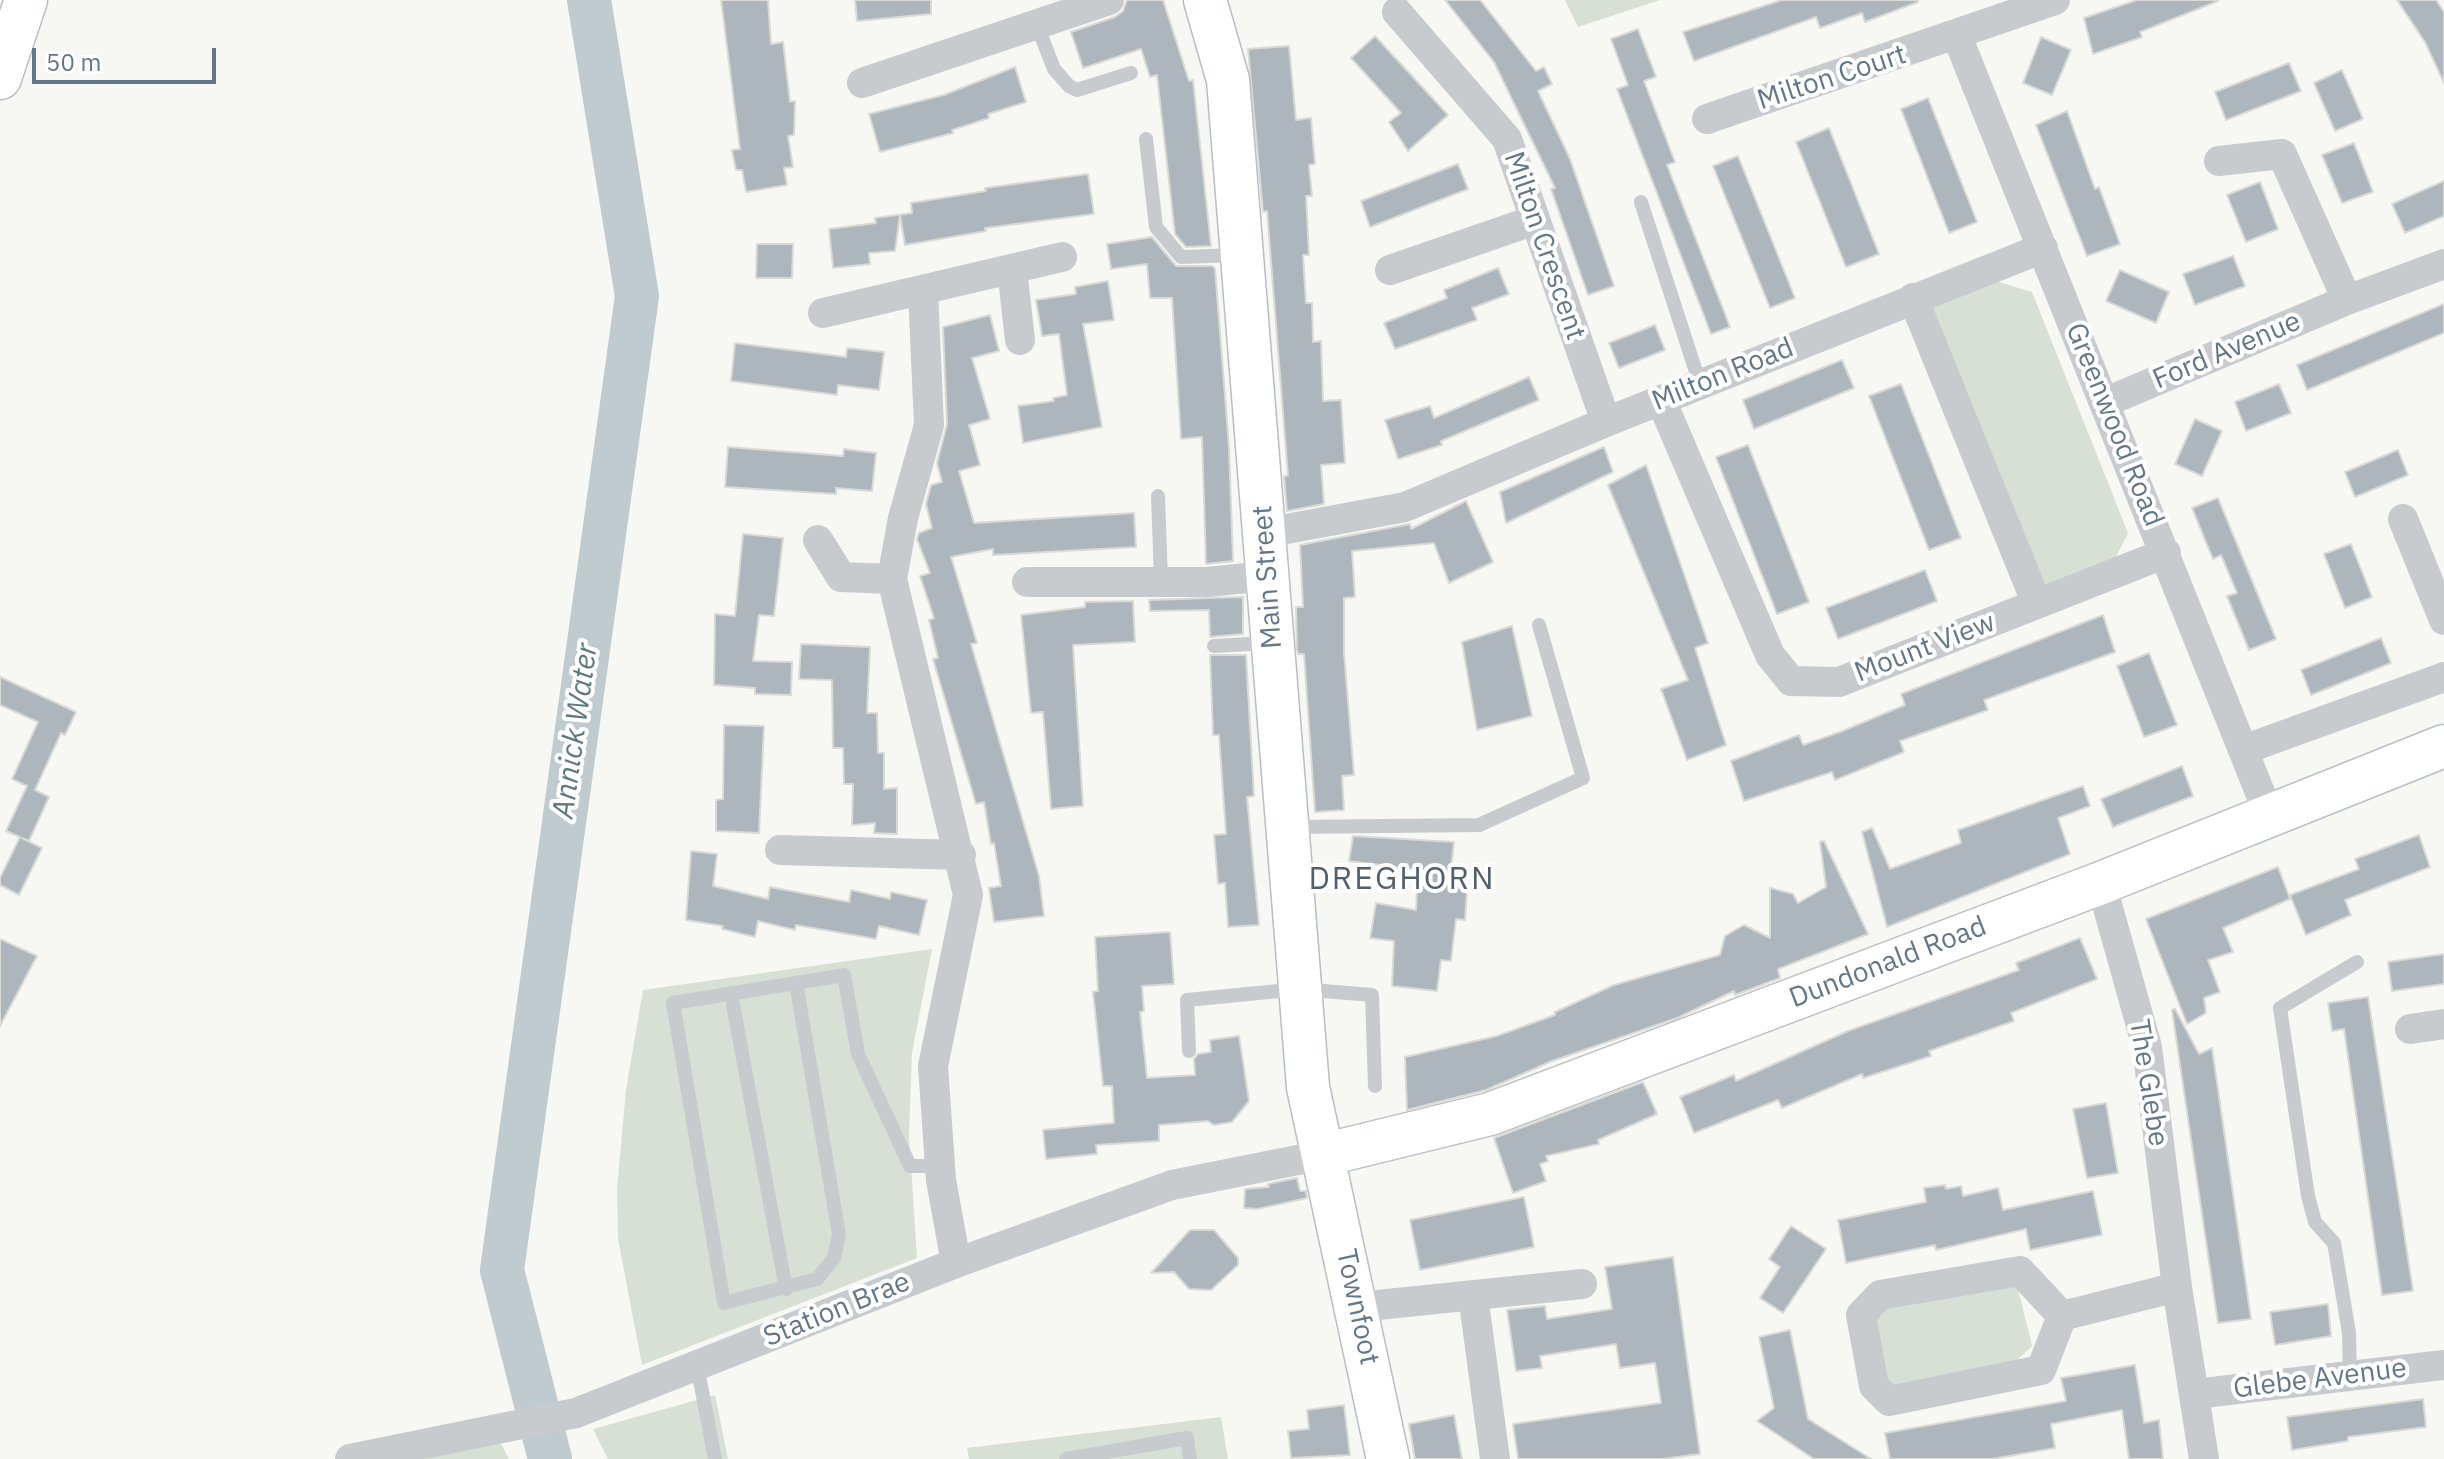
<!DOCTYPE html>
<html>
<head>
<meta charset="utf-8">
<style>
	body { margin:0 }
	#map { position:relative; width:2444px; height:1459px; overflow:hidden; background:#f7f7f4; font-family:"IBM Plex Sans",sans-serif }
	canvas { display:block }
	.scale { position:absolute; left:32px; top:48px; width:184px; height:36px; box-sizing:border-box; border:4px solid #647788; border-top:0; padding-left:10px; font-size:24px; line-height:28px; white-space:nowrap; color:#647788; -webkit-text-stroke:6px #fff; paint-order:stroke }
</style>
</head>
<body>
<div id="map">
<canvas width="2444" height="1459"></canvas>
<div class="scale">50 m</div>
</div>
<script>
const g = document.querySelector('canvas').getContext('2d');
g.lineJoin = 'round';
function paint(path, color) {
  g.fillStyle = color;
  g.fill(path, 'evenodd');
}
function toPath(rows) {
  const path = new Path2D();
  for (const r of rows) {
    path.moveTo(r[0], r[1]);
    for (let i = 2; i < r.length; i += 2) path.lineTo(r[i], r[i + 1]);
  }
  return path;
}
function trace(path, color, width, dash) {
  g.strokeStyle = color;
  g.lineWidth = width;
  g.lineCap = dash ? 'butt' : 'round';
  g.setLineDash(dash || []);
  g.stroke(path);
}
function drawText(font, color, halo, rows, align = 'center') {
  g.font = font + ' "IBM Plex Sans",sans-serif';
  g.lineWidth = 8;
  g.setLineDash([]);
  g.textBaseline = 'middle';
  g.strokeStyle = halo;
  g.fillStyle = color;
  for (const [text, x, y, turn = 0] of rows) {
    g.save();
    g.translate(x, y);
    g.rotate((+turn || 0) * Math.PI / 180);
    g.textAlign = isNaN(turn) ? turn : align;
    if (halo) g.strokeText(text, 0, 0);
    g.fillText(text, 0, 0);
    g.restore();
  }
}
const green = toPath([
	[1565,0,1660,0,1578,27],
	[1992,280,2032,292,2128,533,2114,561,2043,588,1928,302],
	[932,949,912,1053,909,1135,917,1258,642,1365,618,1239,617,1188,626,1090,643,990],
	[2017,1285,2032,1346,2014,1363,1898,1387,1879,1379,1869,1322,1883,1303],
	[715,1395,728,1459,608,1459,593,1429],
	[1221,1417,1228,1459,969,1459,967,1448],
	[500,1442,509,1459,394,1459]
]);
const river = toPath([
	[550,1459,502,1270,637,296,589,0]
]);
const building = toPath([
	[721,0,768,0,771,44,783,42,790,102,795,101,794,135,788,136,793,167,784,168,787,185,746,192,742,170,736,170,732,150,740,149,721,0],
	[855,0,931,0,931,14,857,21,855,0],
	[1127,0,1163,0,1189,81,1193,80,1211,246,1186,247,1175,234,1157,75,1150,77,1141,49,1083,68,1071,32,1115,17,1123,11,1127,0],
	[1445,0,1480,0,1536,71,1544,67,1552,84,1538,91,1570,159,1614,286,1588,295,1551,189,1555,188,1494,62,1445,0],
	[1782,0,1918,0,1918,2,1865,22,1862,13,1820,28,1816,17,1694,61,1683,32,1782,0],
	[2137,0,2218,0,2218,1,2140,32,2142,37,2093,54,2084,18,2137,0],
	[2397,0,2436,0,2444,12,2444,83,2425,42,2397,0],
	[1638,29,1656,77,1644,81,1675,162,1667,165,1730,327,1711,334,1617,89,1628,85,1611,39,1638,29],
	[1375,36,1448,115,1408,151,1389,122,1401,113,1351,58,1375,36],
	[2041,37,2071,50,2052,95,2023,83,2041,37],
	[1289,46,1296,120,1311,118,1315,164,1309,165,1312,196,1306,196,1309,255,1303,255,1306,303,1312,303,1313,342,1321,341,1323,401,1341,400,1345,463,1321,465,1324,504,1287,511,1284,476,1288,476,1267,211,1263,212,1248,49,1289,46],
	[2289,63,2301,91,2226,120,2215,92,2289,63],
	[1015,67,1026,102,988,114,989,118,952,130,953,133,880,152,869,114,944,95,1015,67],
	[2342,70,2363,119,2335,131,2314,83,2342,70],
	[1928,98,1977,222,1949,233,1901,109,1928,98],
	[2067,111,2095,189,2099,187,2120,244,2087,256,2036,125,2067,111],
	[1829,128,1879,254,1846,267,1796,142,1829,128],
	[2354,143,2373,192,2342,203,2322,155,2354,143],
	[1738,156,1795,298,1770,308,1713,166,1738,156],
	[1458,164,1468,189,1370,227,1361,201,1458,164],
	[1088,174,1094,214,985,228,986,231,905,245,900,215,895,251,869,253,870,264,833,268,829,229,876,223,875,218,912,213,911,203,986,191,985,188,1088,174],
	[2444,181,2444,216,2405,233,2392,204,2444,181],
	[2260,182,2278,229,2246,242,2227,195,2260,182],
	[1152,237,1176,266,1213,266,1215,269,1229,447,1233,561,1206,564,1202,437,1181,439,1172,298,1150,298,1147,264,1111,269,1107,244,1152,237],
	[757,244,793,244,792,278,756,278,757,244],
	[2233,256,2245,286,2195,305,2183,274,2233,256],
	[1498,268,1509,294,1472,308,1477,320,1395,349,1384,323,1447,298,1444,290,1498,268],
	[2120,270,2169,292,2156,323,2106,301,2120,270],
	[1108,281,1114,320,1083,324,1102,427,1023,443,1018,406,1054,401,1053,398,1067,395,1059,334,1042,336,1036,300,1076,294,1075,287,1108,281],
	[2444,304,2444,333,2307,390,2297,365,2444,304],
	[990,315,999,351,972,358,990,419,969,425,980,465,959,471,974,523,1134,513,1136,547,993,555,993,549,951,557,977,643,971,644,1039,876,1044,916,994,922,989,888,1001,886,994,843,991,844,984,802,976,804,933,659,938,658,929,620,934,618,920,576,930,573,917,539,919,533,932,528,926,504,931,485,942,482,937,463,947,424,943,327,990,315],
	[1655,325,1665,350,1619,368,1609,343,1655,325],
	[735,343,846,357,847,348,884,352,879,390,838,385,837,395,731,381,735,343],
	[1842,360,1854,388,1754,429,1743,400,1842,360],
	[1529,377,1539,400,1441,441,1442,445,1398,459,1385,420,1430,406,1434,418,1529,377],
	[1901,384,1961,538,1929,550,1869,396,1901,384],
	[2279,384,2291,413,2246,431,2235,402,2279,384],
	[2195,419,2222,431,2202,476,2175,464,2195,419],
	[1748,445,1809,602,1777,614,1716,457,1748,445],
	[728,447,843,456,844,449,876,453,872,491,836,488,836,494,725,487,728,447],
	[1604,447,1613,472,1506,523,1500,492,1604,447],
	[2398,450,2408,475,2355,497,2345,472,2398,450],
	[1646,465,1708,643,1695,648,1726,745,1687,760,1661,689,1688,680,1608,485,1646,465],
	[2218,498,2276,639,2249,650,2227,596,2237,593,2221,555,2213,559,2192,508,2218,498],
	[1466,501,1493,562,1449,583,1434,543,1352,551,1355,597,1344,598,1344,653,1354,775,1342,776,1344,810,1315,812,1304,654,1298,654,1297,650,1296,607,1303,607,1300,545,1410,524,1411,529,1466,501],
	[743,534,783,538,774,616,759,615,753,661,792,662,791,695,755,694,755,688,714,685,715,614,735,616,743,534],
	[2351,544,2372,597,2345,608,2324,554,2351,544],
	[1925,570,1937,601,1838,639,1826,608,1925,570],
	[1243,597,1243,634,1210,637,1209,610,1150,611,1149,600,1243,597],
	[1133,601,1135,642,1073,645,1083,806,1051,809,1043,712,1031,713,1021,615,1085,607,1085,602,1133,601],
	[2103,615,2115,652,1984,700,1988,710,1900,741,1904,752,1835,780,1832,772,1744,801,1731,761,1799,735,1803,745,1840,732,1905,705,1901,694,2103,615],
	[1512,626,1532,716,1477,730,1462,642,1512,626],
	[2381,638,2391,663,2311,695,2301,670,2381,638],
	[801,644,870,647,867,713,877,713,878,753,884,753,884,789,897,788,897,834,874,833,875,823,852,825,853,784,844,784,843,748,833,748,832,680,799,679,801,644],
	[2149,653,2177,725,2144,737,2117,666,2149,653],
	[1210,655,1246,655,1254,796,1247,797,1259,925,1228,927,1225,883,1218,884,1214,835,1226,834,1219,735,1213,735,1210,655],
	[0,677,76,712,65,735,61,733,35,790,49,797,29,841,22,838,42,848,19,895,0,885,0,878,20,837,6,831,27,786,12,779,38,722,0,705,0,677],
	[724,725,764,726,759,833,716,831,716,800,723,799,724,725],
	[2182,766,2193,796,2113,827,2101,799,2182,766],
	[2083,786,2090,806,2058,818,2070,854,1887,927,1862,832,1872,828,1890,869,1961,843,1958,830,2083,786],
	[2419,835,2430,867,2345,900,2351,915,2306,935,2290,895,2359,869,2355,859,2419,835],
	[1353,836,1454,842,1449,886,1467,889,1465,920,1456,919,1451,961,1441,960,1437,991,1392,986,1394,941,1370,938,1376,903,1416,910,1418,870,1349,861,1353,836],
	[1824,841,1868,934,1778,969,1780,978,1735,995,1734,991,1677,1018,1552,1061,1486,1090,1407,1110,1405,1057,1497,1036,1555,1015,1555,1012,1614,985,1720,955,1725,936,1744,925,1770,938,1770,888,1793,894,1798,903,1826,887,1820,842,1824,841],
	[691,851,717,854,713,886,768,899,770,887,849,902,851,890,890,899,891,892,927,900,919,935,879,926,876,939,796,925,795,930,758,921,755,937,722,929,723,926,686,920,691,851],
	[2278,867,2290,899,2223,928,2233,952,2208,960,2220,992,2204,998,2206,1013,2187,1024,2146,919,2278,867],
	[1170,932,1174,984,1142,986,1144,1011,1140,1012,1147,1078,1195,1075,1194,1059,1198,1054,1211,1052,1210,1040,1239,1036,1249,1101,1232,1122,1214,1125,1208,1121,1159,1125,1159,1141,1096,1145,1097,1154,1046,1159,1043,1130,1114,1123,1112,1086,1103,1086,1093,992,1098,991,1095,937,1170,932],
	[2080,938,2097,979,2011,1013,2014,1021,1929,1051,1931,1056,1863,1078,1862,1074,1782,1108,1778,1100,1694,1133,1680,1097,1734,1075,1736,1081,1848,1031,2019,970,2016,963,2080,938],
	[0,939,37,956,0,1026,0,939],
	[2444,954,2444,984,2392,991,2388,962,2444,954],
	[2368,997,2413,1291,2382,1295,2344,1029,2332,1031,2328,1003,2368,997],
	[2175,1009,2199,1054,2212,1048,2251,1319,2218,1323,2172,1010,2175,1009],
	[1643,1082,1657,1114,1598,1140,1599,1144,1546,1156,1548,1161,1540,1164,1546,1181,1513,1193,1494,1138,1643,1082],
	[2106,1103,2118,1173,2087,1178,2073,1109,2106,1103],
	[1297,1178,1300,1191,1306,1191,1307,1198,1257,1209,1244,1208,1245,1189,1269,1187,1268,1184,1297,1178],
	[1945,1185,1946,1189,1961,1186,1963,1196,1998,1188,2003,1210,2093,1191,2102,1235,2030,1250,2026,1229,1936,1250,1935,1245,1846,1263,1838,1220,1926,1202,1924,1188,1945,1185],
	[1524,1197,1534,1247,1420,1270,1410,1220,1524,1197],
	[1791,1226,1826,1249,1783,1313,1760,1298,1780,1267,1769,1259,1791,1226],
	[1190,1230,1214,1230,1238,1258,1238,1265,1211,1290,1189,1289,1174,1272,1151,1273,1190,1230],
	[1673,1257,1700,1454,1662,1459,1518,1459,1513,1424,1661,1403,1655,1363,1620,1368,1616,1344,1540,1356,1542,1368,1516,1371,1507,1310,1545,1306,1547,1319,1612,1309,1605,1267,1673,1257],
	[2328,1304,2331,1336,2275,1345,2270,1312,2328,1304],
	[1790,1330,1808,1419,1871,1459,1814,1459,1757,1421,1774,1408,1759,1337,1790,1330],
	[2135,1365,2144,1423,2159,1420,2163,1459,2129,1459,2122,1410,2051,1424,2055,1448,1992,1459,1890,1459,1885,1433,2066,1401,2061,1378,2135,1365],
	[2423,1399,2426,1427,2348,1437,2348,1441,2292,1450,2287,1417,2423,1399],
	[1344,1405,1350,1455,1291,1458,1288,1431,1309,1429,1307,1410,1344,1405],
	[1454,1415,1462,1459,1415,1459,1409,1424,1454,1415]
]);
const lane = toPath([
	[1037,25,1054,69,1069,86,1077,90,1131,73],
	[1146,139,1156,227,1181,257,1238,255],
	[1641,202,1700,384],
	[1158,496,1161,580],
	[1214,646,1268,643],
	[1291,827,1479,825,1583,778,1539,625],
	[796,983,839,1234,834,1258,817,1279,724,1303,673,1003,796,983,844,975,858,1054,910,1166,941,1166],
	[731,994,786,1289],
	[1189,1051,1187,1000,1299,989,1372,995,1375,1086],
	[697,1365,715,1459],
	[2350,1376,2349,1333,2334,1243,2315,1222,2308,1196,2280,1008,2357,962],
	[1066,1459,1187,1438,1190,1459]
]);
const street = toPath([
	[1397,12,1507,139,1606,422],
	[1957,36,2269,815],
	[862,83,1109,0],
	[1707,119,2055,0],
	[2219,161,2282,154,2347,300],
	[1012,269,1020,340],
	[1390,270,1535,220],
	[923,291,929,425,903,518,892,579,968,895,933,1066,941,1180,956,1263],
	[1913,298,2037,604],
	[823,313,1062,257],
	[1661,400,1770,655,1791,681,1839,682,2166,553],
	[2106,402,2347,300,2444,264],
	[2403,519,2444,620],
	[1265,533,1405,507,1606,422,2043,248],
	[818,540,841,577,892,579],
	[1027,582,1207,582,1268,576],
	[2243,750,2444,677],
	[780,850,961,855],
	[2101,883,2147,1047,2177,1287,2204,1459],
	[2410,1029,2444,1024],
	[2020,1271,2062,1316,2041,1370,1889,1401,1874,1386,1861,1315,1880,1295,2020,1271],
	[1473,1295,1495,1459],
	[1358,1307,1582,1284],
	[2062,1316,2177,1287],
	[2195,1394,2444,1365],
	[350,1459,576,1413,956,1263,1172,1185,1323,1155]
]);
const secondary = toPath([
	[1205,0,1228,80,1308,1087,1388,1459],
	[0,78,26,0],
	[1323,1155,1490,1114,2101,883,2444,746]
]);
const streetNames = [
	["Milton Court",1832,78,-18],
	["Milton Crescent",1544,246,71],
	["Ford Avenue",2227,351,-23],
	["Milton Road",1723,375,-22],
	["Greenwood Road",2114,425,68],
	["Main Street",1268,577,-94],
	["Mount View",1925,648,-21],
	["Dundonald Road",1888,963,-21],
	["The Glebe",2148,1083,81],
	["Townfoot",1357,1307,78],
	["Station Brae",837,1310,-22],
	["Glebe Avenue",2320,1379,-7]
];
const waterNames = [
	["Annick Water",576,731,-82]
];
const quarterNames = [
	["DREGHORN",1402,880]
];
paint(green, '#d8e0d5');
trace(river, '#c0cbd0', 44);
paint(building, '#adb6bc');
trace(building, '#d9d9d6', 2);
trace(secondary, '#b9bec3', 45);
trace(lane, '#c7cbce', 14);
trace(street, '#c7cbce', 30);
trace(secondary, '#fff', 42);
drawText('28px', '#647788', '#fff', streetNames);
drawText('italic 30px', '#5f7983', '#fff', waterNames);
g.letterSpacing = '2px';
drawText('32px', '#52606c', '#fff', quarterNames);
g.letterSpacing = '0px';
</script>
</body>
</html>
